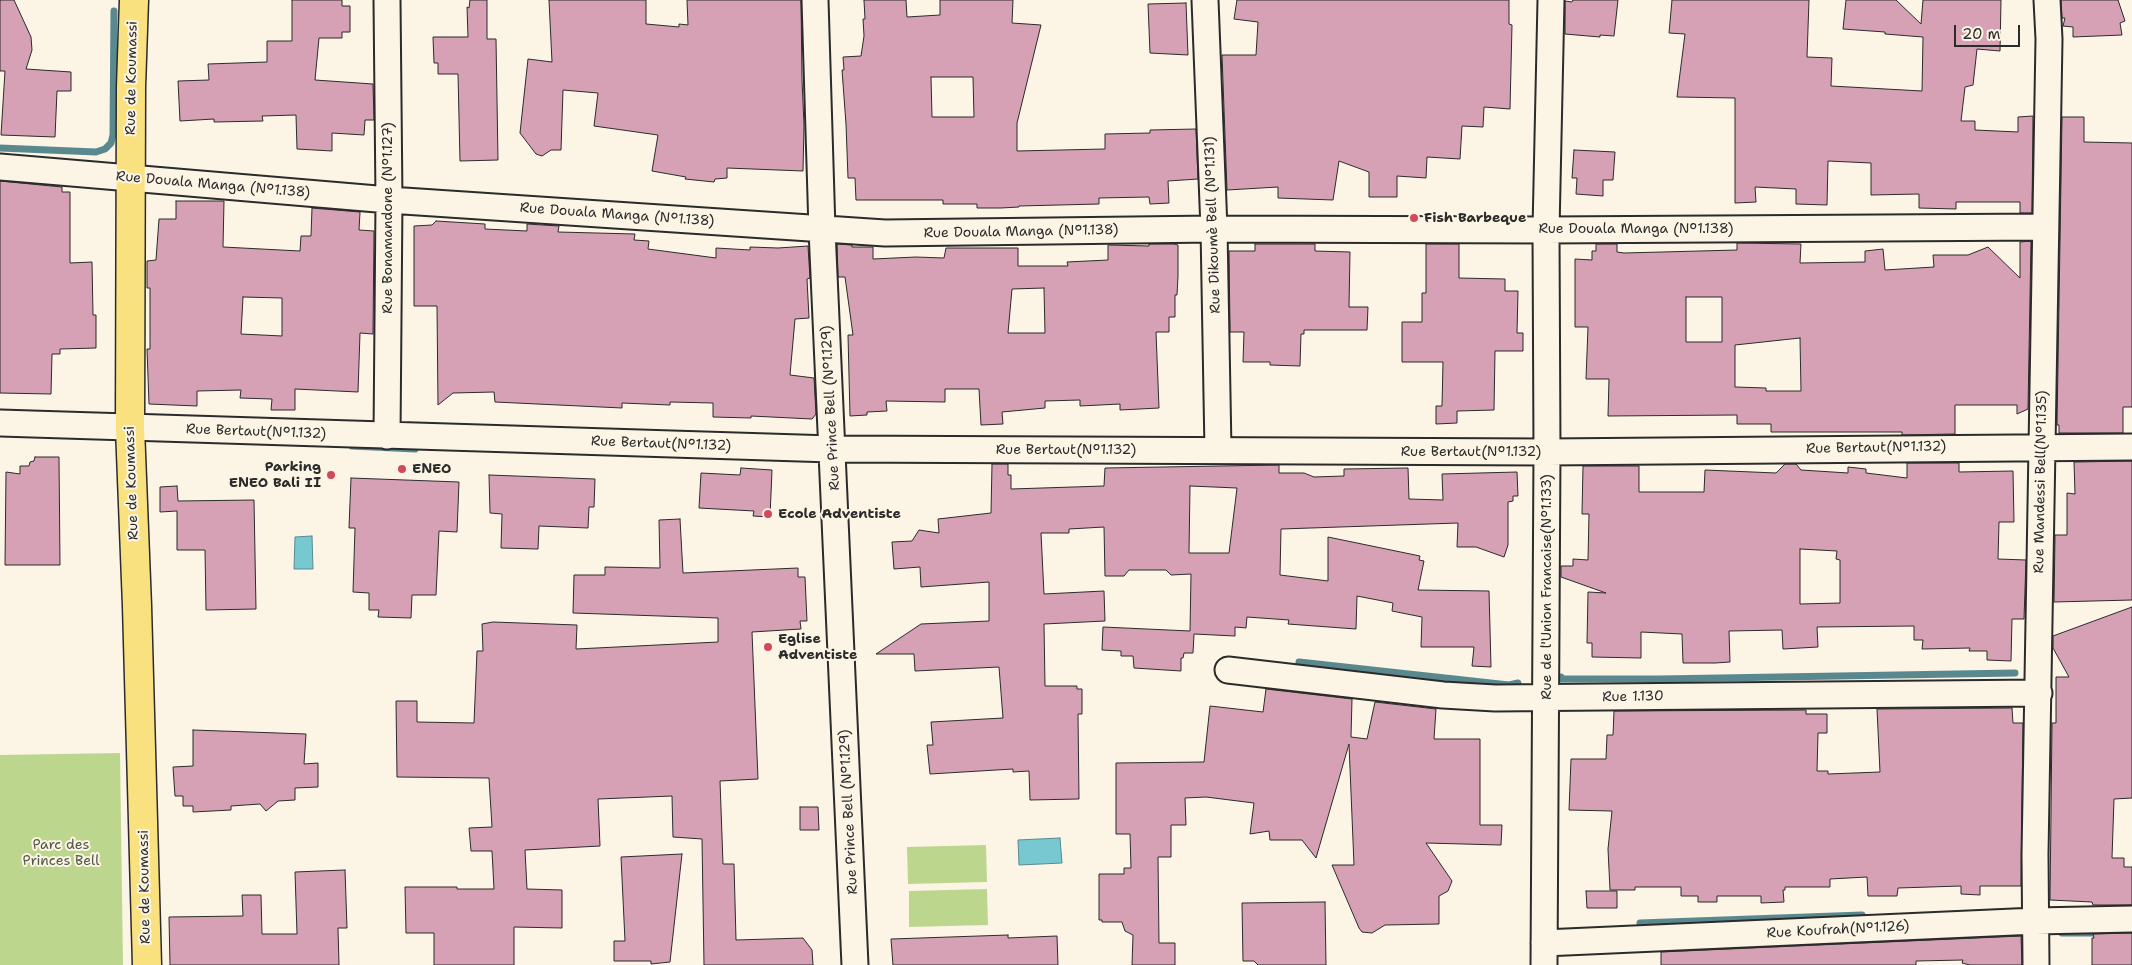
<!DOCTYPE html>
<html>
<head>
<meta charset="utf-8">
<style>
	body { margin:0 }
	#map { position:relative; width:2132px; height:965px; overflow:hidden; background:#fcf5e5; font-family:"Shantell Sans",sans-serif }
	canvas { display:block }
	.scale { position:absolute; left:1954px; top:25px; width:66px; height:22px; box-sizing:border-box; border:2px solid #2b2b2b; border-top:0; padding-left:6px; font-size:15px; line-height:18px; white-space:nowrap; color:#2b2b2b; -webkit-text-stroke:4px #fcf5e5; paint-order:stroke }
</style>
</head>
<body>
<div id="map">
<canvas width="2132" height="965"></canvas>
<div class="scale">20 m</div>
</div>
<script>
const g = document.querySelector('canvas').getContext('2d');
g.lineJoin = 'round';
function paint(path, color) {
  g.fillStyle = color;
  g.fill(path, 'evenodd');
}
function toPath(rows) {
  const path = new Path2D();
  for (const r of rows) {
    path.moveTo(r[0], r[1]);
    for (let i = 2; i < r.length; i += 2) path.lineTo(r[i], r[i + 1]);
  }
  return path;
}
function trace(path, color, width, dash) {
  g.strokeStyle = color;
  g.lineWidth = width;
  g.lineCap = dash ? 'butt' : 'round';
  g.setLineDash(dash || []);
  g.stroke(path);
}
function drawText(font, color, halo, rows, align = 'center') {
  g.font = font + ' "Shantell Sans",sans-serif';
  g.lineWidth = 4;
  g.setLineDash([]);
  g.textBaseline = 'middle';
  g.strokeStyle = halo;
  g.fillStyle = color;
  for (const [text, x, y, turn = 0] of rows) {
    g.save();
    g.translate(x, y);
    g.rotate((+turn || 0) * Math.PI / 180);
    g.textAlign = isNaN(turn) ? turn : align;
    if (halo) g.strokeText(text, 0, 0);
    g.fillText(text, 0, 0);
    g.restore();
  }
}
const green = toPath([
	[120,753,123,965,0,965,0,755],
	[986,845,987,882,908,884,907,847],
	[987,889,988,925,909,927,909,891]
]);
const water = toPath([
	[312,536,313,569,294,569,295,537,312,536],
	[1060,838,1062,863,1019,865,1018,840,1060,838]
]);
const stream = toPath([
	[0,148,96,152,105,149,111,143,113,135,114,11],
	[352,446,415,449],
	[1299,662,1509,685,1518,683],
	[1561,677,1561,679,1660,679,2015,673],
	[1640,923,1862,915],
	[2062,933,2132,933],
	[1882,940,2016,936]
]);
const building = toPath([
	[0,0,14,0,31,37,32,50,26,69,71,72,71,91,57,91,55,137,1,135,5,71,0,71,0,0],
	[292,0,342,0,342,6,350,6,350,32,342,32,342,38,319,38,315,80,373,84,374,120,365,120,364,135,332,133,332,151,297,149,296,115,262,116,263,121,214,122,214,119,180,121,178,81,209,80,208,64,267,62,267,41,292,41,292,0],
	[470,0,487,0,487,39,496,39,498,160,460,161,458,74,438,74,438,63,434,63,433,37,468,37,467,7,469,8,470,0],
	[549,0,646,0,646,24,679,27,679,24,688,25,687,0,801,0,802,80,804,125,803,171,727,168,727,178,715,179,714,182,685,179,686,177,652,171,658,135,594,126,598,93,563,90,561,150,551,150,542,156,536,154,520,133,528,59,552,62,549,0],
	[864,0,906,0,907,17,940,15,940,0,1013,0,1012,23,1041,25,1017,123,1017,151,1105,149,1105,134,1150,133,1150,130,1196,129,1198,179,1168,181,1169,203,1150,204,1149,197,1099,198,1099,204,1019,206,1019,207,1001,208,977,208,977,204,943,204,943,200,856,200,855,178,848,178,846,124,842,70,844,70,843,57,861,56,864,36,863,19,865,19,864,0],
	[931,77,973,77,974,117,932,117,931,77],
	[1237,0,1509,0,1509,24,1512,25,1510,109,1484,107,1483,127,1462,126,1460,159,1427,157,1426,178,1397,176,1397,197,1369,197,1369,172,1339,161,1333,200,1278,198,1278,187,1227,190,1222,55,1256,55,1258,22,1234,19,1237,0],
	[1573,0,1618,0,1614,36,1600,35,1600,37,1565,34,1565,1,1572,2,1573,0],
	[1672,0,1809,0,1807,57,1832,58,1831,86,1922,91,1923,37,1885,34,1885,32,1843,29,1846,0,1896,0,1921,24,1923,0,2001,0,2000,51,1977,49,1973,85,1965,87,1961,121,1975,121,1975,130,2018,132,2018,117,2033,116,2032,213,2020,213,2020,202,1956,202,1956,209,1919,208,1919,194,1871,195,1871,163,1828,161,1827,205,1796,204,1796,189,1755,187,1756,202,1735,203,1735,98,1677,97,1685,34,1669,33,1672,0],
	[2061,0,2118,0,2125,21,2120,23,2122,35,2073,37,2073,27,2063,26,2065,18,2062,18,2061,0],
	[1186,3,1188,55,1150,53,1148,4,1186,3],
	[2062,117,2084,117,2084,142,2132,143,2132,407,2123,407,2123,433,2059,433,2059,425,2057,425,2062,117],
	[1574,150,1615,152,1613,180,1603,180,1603,196,1576,194,1577,178,1572,178,1574,150],
	[0,181,62,187,62,192,70,192,70,263,92,262,93,315,96,315,96,348,60,349,60,354,52,354,51,394,0,393,0,181],
	[176,201,224,201,223,247,300,251,301,236,311,236,312,208,360,212,359,230,374,231,373,334,360,333,358,392,295,389,295,410,271,410,272,399,240,398,241,390,197,391,197,406,149,404,147,349,150,349,150,288,147,288,147,261,156,260,159,219,176,219,176,201],
	[243,297,282,298,282,336,241,334,243,297],
	[436,221,485,224,485,229,527,231,527,224,559,226,558,232,635,234,634,240,649,241,648,249,716,258,716,248,750,250,750,247,778,248,808,246,810,278,807,279,809,318,795,319,790,375,814,378,816,414,812,419,751,416,751,418,713,417,713,403,670,402,670,405,622,403,622,408,495,402,494,392,453,393,438,405,437,306,414,306,414,226,432,225,436,221],
	[2031,241,2028,409,2017,414,2017,405,1955,405,1955,434,1902,435,1902,432,1771,432,1771,424,1737,424,1737,415,1608,416,1609,379,1586,379,1588,327,1575,327,1575,259,1592,260,1592,251,1596,251,1596,244,1617,244,1617,252,1624,253,1737,250,1737,243,1801,244,1800,263,1865,262,1865,251,1883,249,1885,270,1934,267,1933,255,1968,255,1988,247,2020,278,2020,242,2031,241],
	[1686,297,1722,297,1722,342,1686,342,1686,297],
	[1800,338,1801,391,1766,391,1766,388,1735,387,1735,345,1800,338],
	[837,244,852,245,852,247,873,247,873,259,916,257,944,258,946,248,1018,248,1018,266,1068,266,1067,262,1108,260,1108,245,1149,246,1149,244,1174,244,1178,245,1178,276,1177,295,1175,295,1175,317,1169,317,1169,332,1156,332,1159,408,1120,410,1120,404,1080,406,1080,400,1045,401,1045,408,1002,412,1003,424,981,425,979,389,945,389,945,402,886,401,887,411,867,412,867,415,850,416,848,335,853,335,845,277,838,277,837,244],
	[1044,288,1045,333,1008,333,1012,289,1044,288],
	[1255,244,1315,244,1315,251,1350,252,1349,307,1368,307,1367,330,1304,330,1304,334,1301,334,1300,366,1270,365,1270,362,1243,362,1244,332,1230,332,1229,251,1255,251,1255,244],
	[1426,244,1459,244,1459,278,1505,279,1505,291,1518,291,1517,333,1523,333,1523,351,1495,351,1494,410,1457,411,1457,423,1436,424,1436,406,1442,406,1443,362,1402,362,1402,322,1422,322,1422,293,1426,293,1426,244],
	[35,457,59,457,60,565,5,565,6,472,20,474,20,466,29,466,30,462,34,461,35,457],
	[2132,461,2132,600,2054,602,2055,535,2067,535,2067,493,2075,494,2074,462,2132,461],
	[1907,463,1959,463,1959,472,2013,471,2014,522,1999,522,1998,559,2026,560,2024,619,2012,619,2011,661,1987,660,1987,651,1969,651,1970,648,1922,649,1923,640,1914,640,1914,626,1817,627,1818,647,1783,649,1782,630,1729,631,1730,662,1715,663,1683,663,1682,634,1641,632,1641,658,1592,657,1592,643,1587,643,1588,592,1606,593,1561,577,1561,566,1573,566,1573,559,1588,560,1589,514,1582,514,1583,466,1639,466,1639,492,1704,492,1705,470,1776,473,1785,464,1796,464,1801,470,1848,473,1848,467,1866,469,1866,473,1907,478,1907,463],
	[1800,549,1837,551,1836,559,1840,560,1840,603,1800,604,1800,549],
	[992,464,1008,464,1008,475,1011,475,1011,489,1104,486,1105,468,1279,465,1279,473,1304,473,1314,477,1344,476,1344,469,1408,468,1409,499,1443,500,1442,474,1517,472,1518,496,1513,496,1513,501,1508,502,1508,545,1504,557,1476,547,1457,547,1458,523,1281,529,1280,575,1328,581,1328,537,1420,556,1419,560,1424,561,1418,590,1489,591,1491,667,1472,666,1474,647,1421,647,1422,617,1392,611,1393,603,1357,596,1356,629,1288,624,1289,620,1247,617,1246,628,1235,627,1235,636,1194,634,1193,653,1184,653,1183,658,1181,658,1181,671,1134,668,1133,656,1121,656,1121,651,1102,650,1103,627,1190,631,1191,574,1171,575,1166,570,1129,570,1124,576,1105,576,1104,527,1069,529,1069,533,1041,533,1044,594,1104,591,1105,621,1044,624,1045,686,1077,686,1077,689,1082,689,1082,714,1078,714,1079,799,1030,800,1029,771,1013,772,1013,769,930,774,927,745,933,745,931,722,1003,718,999,667,915,671,914,654,876,654,921,624,989,621,989,582,921,587,920,567,894,569,892,542,912,541,919,530,939,533,938,519,991,513,992,464],
	[1190,486,1237,488,1229,553,1189,553,1190,486],
	[741,468,772,470,770,517,753,516,754,511,699,508,701,473,740,475,741,468],
	[489,475,595,479,594,507,589,507,588,528,539,526,538,549,501,548,502,514,490,513,489,475],
	[351,478,459,482,457,532,439,531,436,595,412,595,411,618,378,617,379,610,369,610,369,593,353,592,355,528,349,528,351,478],
	[177,486,178,501,254,500,256,609,206,610,205,550,177,550,177,511,160,512,160,487,177,486],
	[680,519,683,573,798,568,798,577,805,577,807,621,800,621,801,629,752,632,758,779,720,781,723,864,734,864,736,940,803,938,812,950,813,965,704,965,702,839,673,837,672,796,598,799,600,846,525,850,527,889,562,890,562,928,514,927,514,965,434,965,434,933,406,933,405,887,457,887,457,889,494,889,492,851,471,851,469,828,492,827,489,778,397,777,396,701,417,701,417,722,474,723,477,651,483,651,482,624,493,622,577,625,576,649,718,642,718,618,573,613,574,575,605,575,605,567,660,568,659,520,680,519],
	[2132,607,2132,798,2114,799,2112,858,2124,858,2124,867,2132,867,2132,905,2093,905,2092,902,2050,900,2052,723,2056,723,2056,677,2069,677,2053,648,2053,636,2132,607],
	[1266,689,1352,699,1351,737,1367,739,1375,702,1436,709,1434,739,1480,739,1480,825,1502,825,1501,845,1426,843,1452,881,1448,891,1439,896,1439,924,1385,925,1372,933,1362,932,1359,928,1332,865,1354,865,1349,744,1316,858,1302,840,1270,840,1269,831,1250,834,1254,803,1206,797,1185,798,1186,825,1171,825,1171,857,1158,857,1159,943,1175,943,1175,965,1132,965,1133,935,1125,931,1122,922,1102,922,1102,920,1099,920,1099,874,1124,874,1124,868,1131,868,1130,834,1116,834,1116,763,1204,762,1210,706,1263,712,1266,689],
	[2012,708,2013,723,2023,723,2021,886,1980,886,1980,895,1961,894,1961,886,1898,888,1897,896,1868,896,1867,877,1830,879,1830,887,1785,887,1785,890,1783,890,1784,902,1761,903,1761,896,1717,896,1717,902,1698,902,1698,896,1681,896,1681,887,1635,887,1635,890,1610,890,1608,849,1612,811,1569,810,1571,759,1606,759,1607,735,1613,735,1614,711,1806,710,1806,714,1827,714,1827,733,1818,733,1817,771,1828,771,1828,774,1880,772,1877,709,2012,708],
	[193,730,306,734,304,764,318,763,318,787,295,788,295,800,278,801,266,811,260,804,231,806,231,810,193,812,193,806,183,806,183,796,175,796,173,767,193,766,193,730],
	[800,807,818,807,819,830,800,830,800,807],
	[682,854,670,962,651,964,651,961,614,961,614,941,625,941,621,857,682,854],
	[345,870,347,928,338,928,339,965,170,965,169,917,243,916,242,895,261,895,262,934,297,934,295,872,345,870],
	[1586,891,1617,891,1617,908,1587,908,1586,891],
	[1325,902,1326,965,1258,965,1254,961,1243,961,1242,903,1325,902],
	[2132,933,2132,965,2092,965,2092,938,2094,938,2093,934,2132,933],
	[1008,935,1008,938,1057,936,1058,965,893,965,891,939,1008,935],
	[2021,936,2022,965,1970,965,1962,963,1963,960,1916,961,1916,965,1661,965,1661,952,2021,936]
]);
const minor = toPath([
	[387,0,389,200,387,436],
	[815,0,822,230,855,965],
	[1205,0,1214,229,1218,450],
	[0,167,389,200,885,233,1214,229,1546,230,2045,227],
	[0,423,832,449,1547,452,2132,447],
	[1228,670,1443,695,1495,698,2039,693],
	[1544,943,2036,921,2132,919],
	[1544,965,1547,452,1546,230,1551,0],
	[2036,965,2035,854,2049,39,2047,0]
]);
const major = toPath([
	[134,0,131,87,130,428,137,606,147,965]
]);
const markers = [
	[1414,218,5,"#d1495b"],
	[402,469,5,"#d1495b"],
	[331,475,5,"#d1495b"],
	[768,514,5,"#d1495b"],
	[768,647,5,"#d1495b"]
];
const streetNames = [
	["Rue de Koumassi",132,78,-89],
	["Rue Douala Manga (N°1.138)",213,185,5],
	["Rue Douala Manga (N°1.138)",617,215,4],
	["Rue Bonamandone (N°1.127)",388,218,-90],
	["Rue Dikoumè Bell (N°1.131)",1213,225,-92],
	["Rue Douala Manga (N°1.138)",1636,229],
	["Rue Douala Manga (N°1.138)",1021,232,-1],
	["Rue Prince Bell (N°1.129)",831,408,-93],
	["Rue Bertaut(N°1.132)",256,432,2],
	["Rue Bertaut(N°1.132)",661,444,2],
	["Rue Bertaut(N°1.132)",1876,448,-1],
	["Rue Bertaut(N°1.132)",1066,450],
	["Rue Bertaut(N°1.132)",1471,452],
	["Rue Mandessi Bell(N°1.135)",2041,482,-89],
	["Rue de Koumassi",132,483,-92],
	["Rue de l'Union Francaise(N°1.133)",1547,587,-90],
	["Rue 1.130",1633,697,-1],
	["Rue Prince Bell (N°1.129)",849,812,-93],
	["Rue de Koumassi",145,887,-91],
	["Rue Koufrah(N°1.126)",1838,930,-3]
];
const poiNames = [
	["Fish Barbeque",1424,218],
	["Parking",321,467,"right"],
	["ENEO Bali II",321,483,"right"],
	["ENEO",412,469],
	["Ecole Adventiste",778,514],
	["Eglise",778,639],
	["Adventiste",778,655]
];
const parkNames = [
	["Parc des",61,845],
	["Princes Bell",61,861]
];
paint(green, '#bdd68d');
paint(water, '#78c8d2');
trace(water, '#59898f', 1);
trace(stream, '#59898f', 7);
paint(building, '#d6a0b5');
trace(building, '#2b2b2b', 1);
trace(minor, '#2b2b2b', 29);
trace(major, '#2b2b2b', 31);
trace(minor, '#fcf5e5', 25);
trace(major, '#fae180', 28);
for (const [x, y, r, color] of markers) {
  const dot = new Path2D();
  dot.arc(x, y, r, 0, 2 * Math.PI);
  g.fillStyle = color;
  g.fill(dot);
  trace(dot, '#fcf5e5', 2);
}
drawText('14px', '#2b2b2b', '#fcf5e5', streetNames);
drawText('bold 14px', '#2b2b2b', '#fcf5e5', poiNames, 'left');
drawText('14px', '#505644', '#fcf5e5', parkNames);
</script>
</body>
</html>
